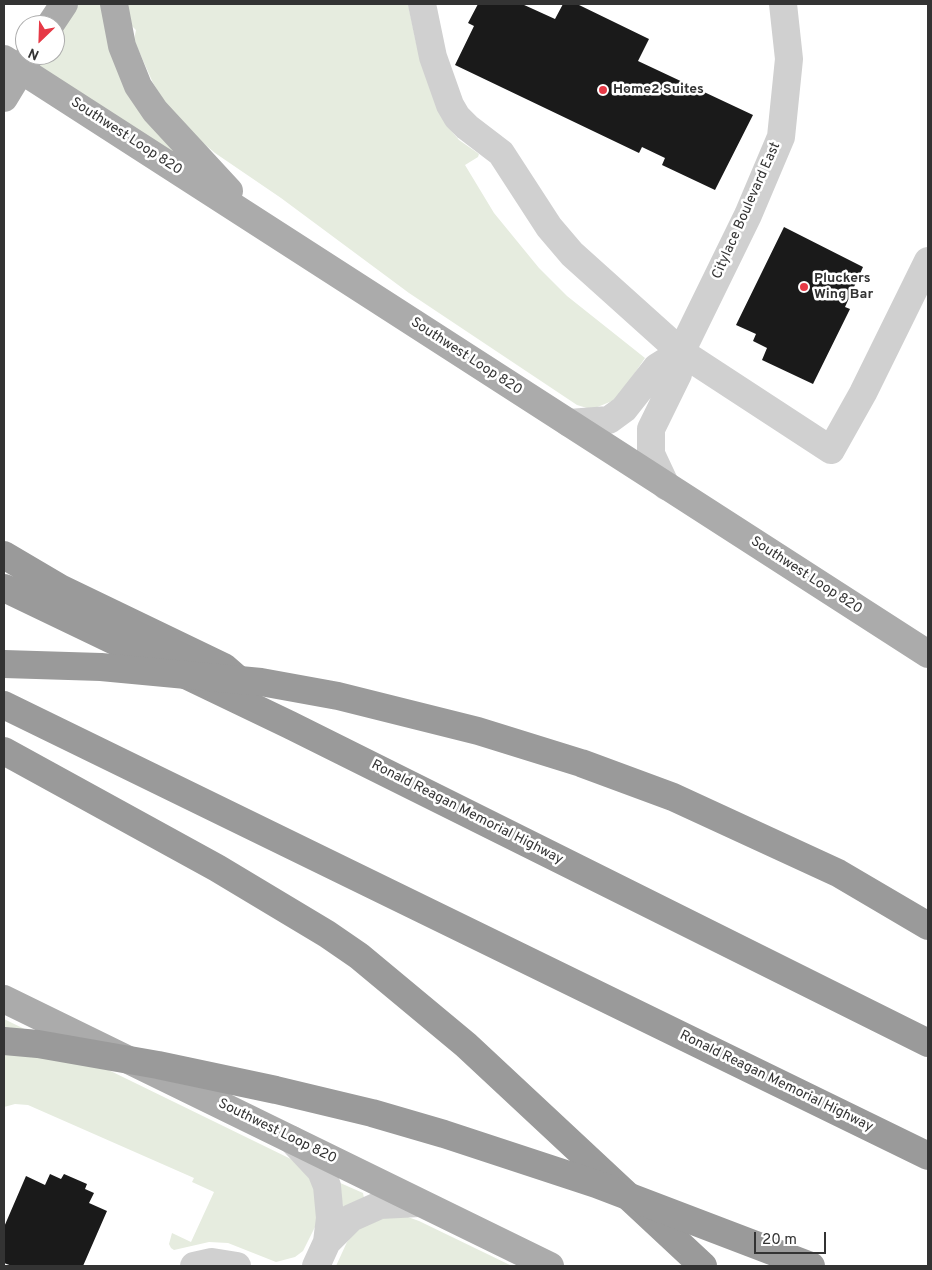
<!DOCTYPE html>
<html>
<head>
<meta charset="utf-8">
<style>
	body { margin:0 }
	#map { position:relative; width:932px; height:1270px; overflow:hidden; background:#fff; font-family:Overpass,sans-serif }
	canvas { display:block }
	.frame { position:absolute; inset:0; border:5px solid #333; pointer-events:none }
	.north { position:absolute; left:15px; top:15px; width:50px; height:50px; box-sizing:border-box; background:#fff; border:1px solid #adadad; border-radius:50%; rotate:204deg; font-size:14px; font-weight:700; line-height:20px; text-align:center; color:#333 }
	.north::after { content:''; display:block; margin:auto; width:18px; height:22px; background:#e63946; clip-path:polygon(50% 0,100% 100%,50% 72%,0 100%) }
	.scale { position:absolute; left:754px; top:1232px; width:72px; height:22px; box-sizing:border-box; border:2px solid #333; border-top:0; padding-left:6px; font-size:15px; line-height:18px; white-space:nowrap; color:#333; -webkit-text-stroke:4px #fff; paint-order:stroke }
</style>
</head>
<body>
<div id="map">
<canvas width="932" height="1270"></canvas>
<div class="frame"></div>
<div class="north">N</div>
<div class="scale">20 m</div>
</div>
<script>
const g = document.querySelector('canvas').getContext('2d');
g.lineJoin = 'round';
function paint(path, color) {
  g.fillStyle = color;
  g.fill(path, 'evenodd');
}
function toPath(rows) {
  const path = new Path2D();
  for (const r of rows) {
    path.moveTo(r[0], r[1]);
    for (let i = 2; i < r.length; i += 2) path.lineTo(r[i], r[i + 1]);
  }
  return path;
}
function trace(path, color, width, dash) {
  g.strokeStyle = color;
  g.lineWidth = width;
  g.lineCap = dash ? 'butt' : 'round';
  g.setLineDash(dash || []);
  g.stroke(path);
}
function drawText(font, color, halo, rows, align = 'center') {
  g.font = font + ' Overpass,sans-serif';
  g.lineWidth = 5;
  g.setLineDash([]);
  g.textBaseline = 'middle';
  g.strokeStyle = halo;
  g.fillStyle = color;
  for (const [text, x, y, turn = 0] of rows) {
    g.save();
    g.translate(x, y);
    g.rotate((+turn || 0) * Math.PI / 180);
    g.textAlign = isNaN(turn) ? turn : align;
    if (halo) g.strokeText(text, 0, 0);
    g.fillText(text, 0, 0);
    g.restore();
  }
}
const green = toPath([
	[64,4,114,4,138,86,256,220,52,90,30,55,55,55,55,25],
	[127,4,408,4,417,47,448,127,459,140,479,154,478,157,465,165,494,213,539,268,567,296,645,358,617,399,595,408,587,408,577,405,409,293,281,198,215,153,196,137,164,101,153,83,134,40,136,30,130,24],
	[4,1019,295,1161,316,1187,317,1223,303,1251,295,1257,276,1262,228,1243,209,1242,174,1250,171,1248,169,1244,172,1233,191,1242,214,1192,192,1182,194,1178,28,1105,15,1104,4,1107],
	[338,1182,363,1193,364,1198,344,1212],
	[405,1216,419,1221,512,1266,336,1266,347,1242,360,1226,379,1217]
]);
const building = toPath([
	[478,4,522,4,555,19,563,4,577,4,649,39,638,61,753,115,715,190,662,165,665,158,642,147,639,153,455,65,474,26,468,23],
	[784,227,863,267,845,307,850,309,813,384,762,360,767,348,753,341,756,334,736,325],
	[50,1174,61,1179,64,1174,87,1184,85,1189,94,1193,89,1203,107,1211,83,1266,12,1266,4,1263,4,1227,26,1176,45,1185]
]);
const minor = toPath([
	[422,4,433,57,450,105,457,117,467,127,501,153,549,227,572,254,681,352,831,450,863,393,928,261],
	[569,423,609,420,624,409,657,367,681,352],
	[666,486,651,454,651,429,678,374,681,352,748,215,781,137,789,59,783,4],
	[292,1140,321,1171,327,1186,330,1218,327,1242],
	[194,1266,212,1262,237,1266],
	[316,1266,327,1242,351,1218,380,1205,419,1203]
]);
const major = toPath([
	[114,4,122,46,138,86,155,111,229,191],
	[50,25,64,4],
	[4,59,928,654],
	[4,98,30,55],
	[4,999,550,1266]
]);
const highway = toPath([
	[4,555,60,588,224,667,247,687],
	[4,588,290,725,928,1043],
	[4,705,928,1156],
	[4,751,217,868,327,934,359,956,466,1045,703,1266]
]);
const highwayBridge = toPath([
	[4,664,101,667,261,682,338,696,478,731,581,763,673,797,838,873,928,926],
	[4,1041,38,1044,158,1065,276,1090,372,1113,444,1134,596,1184,811,1266]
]);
const markers = [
	[603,90,5,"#e63946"],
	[804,287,5,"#e63946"]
];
const poiNames = [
	["Home2 Suites",613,90],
	["Pluckers",814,279],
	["Wing Bar",814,295]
];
const streetNames = [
	["Southwest Loop 820",126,137,33],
	["Citylace Boulevard East",747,211,-66],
	["Southwest Loop 820",466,357,33],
	["Southwest Loop 820",806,576,33],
	["Ronald Reagan Memorial Highway",467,813,27],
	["Ronald Reagan Memorial Highway",776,1082,26],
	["Southwest Loop 820",277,1132,26]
];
paint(green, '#e6ecdf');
paint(building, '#1a1a1a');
trace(minor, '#d0d0d0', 28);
trace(major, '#ababab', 28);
trace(highway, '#9a9a9a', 28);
trace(highwayBridge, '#9a9a9a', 28);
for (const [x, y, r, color] of markers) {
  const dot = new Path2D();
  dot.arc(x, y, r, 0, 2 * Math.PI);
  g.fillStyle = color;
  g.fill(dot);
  trace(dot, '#fff', 2);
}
drawText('bold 14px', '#333', '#fff', poiNames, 'left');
drawText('14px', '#333', '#fff', streetNames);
</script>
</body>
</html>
